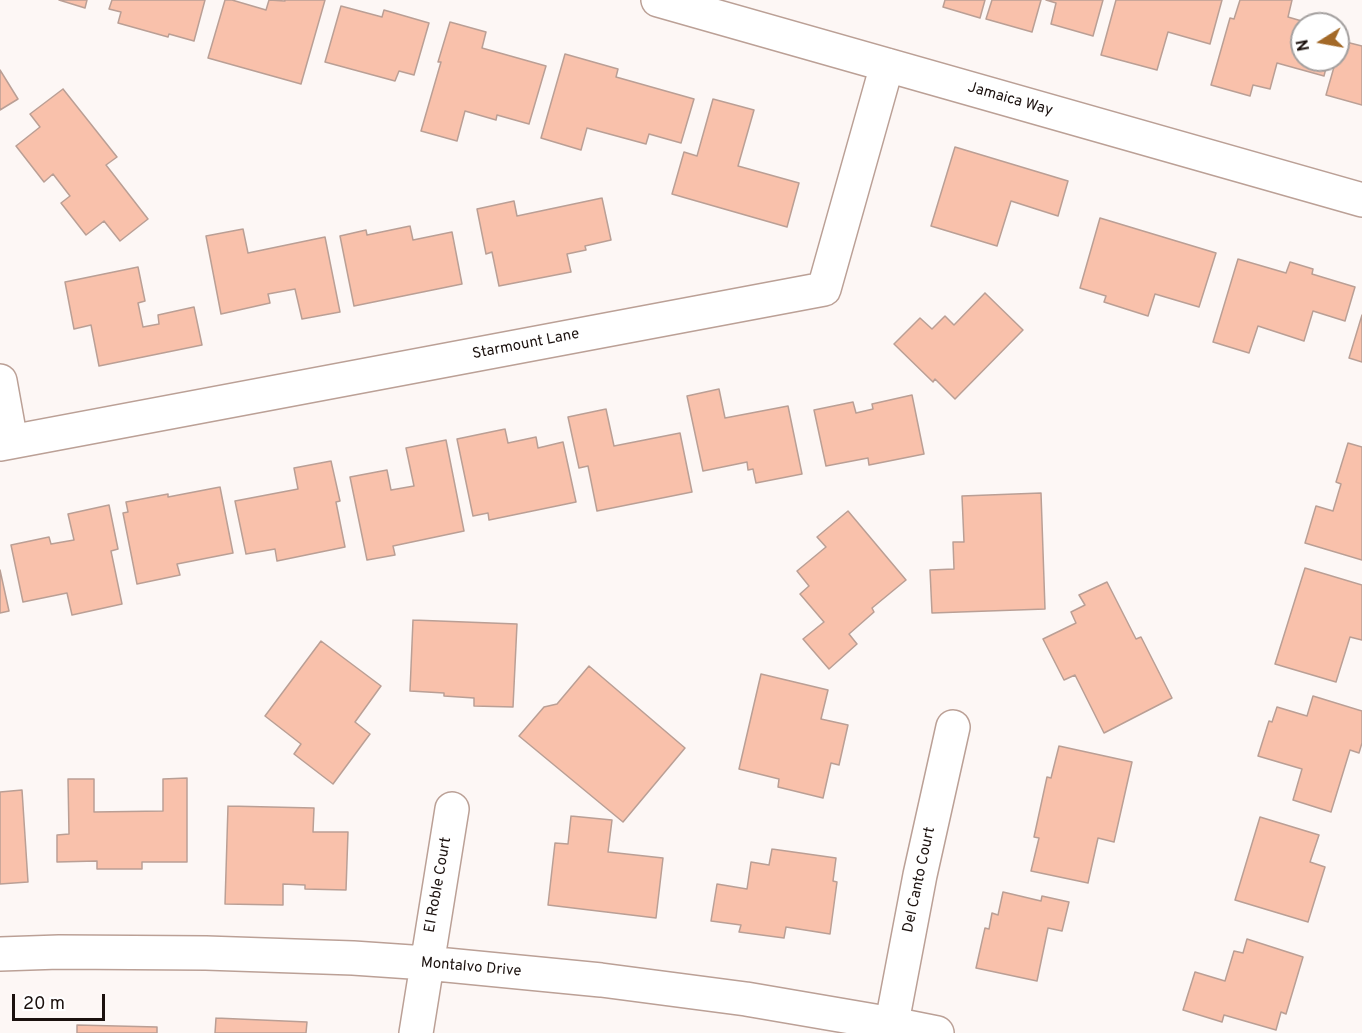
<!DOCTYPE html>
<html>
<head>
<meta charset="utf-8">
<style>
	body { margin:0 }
	#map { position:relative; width:1362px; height:1033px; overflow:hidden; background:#fdf7f5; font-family:Overpass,sans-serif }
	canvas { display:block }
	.north { position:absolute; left:1290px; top:12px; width:60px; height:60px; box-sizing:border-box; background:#fff; border:2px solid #a4a09f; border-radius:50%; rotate:259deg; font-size:16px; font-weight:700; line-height:24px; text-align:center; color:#1b110e }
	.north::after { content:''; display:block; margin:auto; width:21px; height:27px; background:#a36928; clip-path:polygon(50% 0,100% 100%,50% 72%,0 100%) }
	.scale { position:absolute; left:12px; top:994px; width:93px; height:27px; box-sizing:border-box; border:3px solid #1b110e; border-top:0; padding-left:8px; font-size:18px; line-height:21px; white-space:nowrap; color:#1b110e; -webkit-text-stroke:4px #fff; paint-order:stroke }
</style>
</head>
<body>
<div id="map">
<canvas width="1362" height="1033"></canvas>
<div class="north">N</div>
<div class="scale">20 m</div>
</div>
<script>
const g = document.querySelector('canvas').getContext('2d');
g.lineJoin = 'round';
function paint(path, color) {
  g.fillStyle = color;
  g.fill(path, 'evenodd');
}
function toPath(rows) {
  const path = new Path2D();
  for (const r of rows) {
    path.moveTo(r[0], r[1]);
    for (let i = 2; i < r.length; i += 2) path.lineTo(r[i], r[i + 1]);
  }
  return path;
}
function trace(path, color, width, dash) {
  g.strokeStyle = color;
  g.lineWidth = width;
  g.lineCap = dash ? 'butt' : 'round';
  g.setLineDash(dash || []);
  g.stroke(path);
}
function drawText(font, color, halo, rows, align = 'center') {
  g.font = font + ' Overpass,sans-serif';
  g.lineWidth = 6;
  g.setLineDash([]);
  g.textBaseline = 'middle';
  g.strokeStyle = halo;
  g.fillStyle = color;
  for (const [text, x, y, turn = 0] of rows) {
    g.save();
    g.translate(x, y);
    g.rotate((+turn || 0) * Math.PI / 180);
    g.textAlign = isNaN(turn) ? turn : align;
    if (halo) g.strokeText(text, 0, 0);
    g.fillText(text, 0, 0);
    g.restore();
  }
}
const building = toPath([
	[59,0,87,0,85,8,59,0],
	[112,0,205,0,194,41,169,34,168,37,118,23,121,12,109,9,112,0],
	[225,0,232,0,266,10,269,0,285,1,285,0,325,0,301,84,208,58,225,0],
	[945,0,985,0,980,18,943,7,945,0],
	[992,0,1041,0,1032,32,986,19,992,0],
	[1046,0,1103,0,1093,36,1051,24,1056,3,1046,0],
	[1116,0,1222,0,1210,44,1168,32,1157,70,1101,55,1116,0],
	[1240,0,1292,0,1288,17,1312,24,1302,24,1302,60,1328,60,1324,76,1277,63,1270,89,1253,85,1250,96,1211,85,1230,18,1234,19,1240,0],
	[341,6,382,17,384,10,429,23,414,75,399,71,395,81,325,62,341,6],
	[450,22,486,32,482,48,546,66,529,124,497,115,496,120,465,111,457,141,421,131,441,62,438,62,450,22],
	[1342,41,1362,46,1362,105,1326,95,1336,60,1338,60,1338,54,1342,41],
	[565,54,618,69,616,77,694,99,681,143,649,134,646,144,587,128,581,150,541,138,565,54],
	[0,70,18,99,0,110,0,70],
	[63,89,117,157,106,165,148,219,120,241,104,221,86,235,61,203,70,196,53,174,44,182,16,146,40,127,30,114,63,89],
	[713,99,754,110,738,166,799,183,787,227,672,194,684,152,697,156,713,99],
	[955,147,1068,181,1058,216,1011,201,997,246,931,226,955,147],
	[602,198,611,240,585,246,586,250,567,254,571,272,499,286,492,252,486,254,477,209,514,201,517,216,602,198],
	[1100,218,1216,253,1199,307,1155,294,1148,316,1104,302,1106,296,1080,288,1100,218],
	[410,226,413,240,452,232,462,284,354,306,340,236,366,230,367,235,410,226],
	[243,229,248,253,325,237,340,312,302,319,295,289,268,294,270,303,221,314,206,236,243,229],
	[1238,259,1286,273,1290,262,1313,269,1312,274,1355,287,1345,321,1313,311,1304,341,1258,326,1249,353,1213,342,1238,259],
	[138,267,145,301,138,303,143,327,159,324,158,315,194,307,202,345,99,366,91,325,74,329,65,282,138,267],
	[985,293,1023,330,955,399,935,379,933,382,894,344,920,318,932,329,945,316,954,325,985,293],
	[1362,315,1362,362,1349,358,1362,315],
	[719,389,725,418,788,406,802,474,756,483,753,469,748,470,747,462,703,471,687,396,719,389],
	[912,395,924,454,869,465,868,458,826,466,814,410,853,402,856,413,873,409,872,404,912,395],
	[606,409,614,446,680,433,692,492,597,511,588,466,579,468,568,417,606,409],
	[505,429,508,443,536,437,538,448,563,442,576,502,489,520,488,513,473,516,457,439,505,429],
	[446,440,464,531,393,546,395,555,367,560,350,477,387,470,391,490,414,486,406,448,446,440],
	[1348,443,1362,447,1362,560,1305,543,1316,506,1333,511,1341,484,1336,482,1348,443],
	[331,461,340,501,336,502,345,547,277,561,275,549,246,554,235,501,298,489,294,468,331,461],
	[220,487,233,553,177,564,180,575,137,584,123,513,128,512,126,502,168,494,168,497,220,487],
	[1041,493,1045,609,932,613,930,570,954,569,953,542,964,542,962,496,1041,493],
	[109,505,118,549,111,551,122,604,72,615,67,593,23,602,11,545,49,537,51,544,74,540,68,514,109,505],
	[848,511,906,580,872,608,874,612,849,634,857,644,829,669,803,639,824,622,800,594,809,586,797,571,826,547,817,537,848,511],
	[1305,568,1362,585,1362,640,1350,637,1336,682,1275,664,1305,568],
	[0,570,9,611,0,613,0,570],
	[1107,582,1136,639,1141,637,1172,698,1104,733,1075,675,1064,680,1043,639,1076,623,1071,612,1085,605,1079,595,1107,582],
	[413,620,517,624,513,707,474,706,474,698,444,696,444,693,410,691,413,620],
	[321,641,381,686,355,722,370,734,333,784,294,754,301,744,265,716,321,641],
	[589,666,685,748,623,822,519,736,544,707,557,704,589,666],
	[761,674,828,690,821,719,848,725,839,765,831,763,823,798,778,787,779,779,739,769,761,674],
	[1313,696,1362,711,1362,743,1359,753,1350,750,1331,812,1293,800,1302,769,1258,756,1269,721,1272,722,1277,707,1307,716,1313,696],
	[1059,746,1132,762,1114,842,1098,838,1088,883,1031,871,1039,838,1034,837,1047,777,1051,778,1059,746],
	[187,778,187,862,142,862,142,869,97,869,97,861,57,862,57,835,69,834,68,779,94,779,94,812,163,811,163,779,187,778],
	[22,790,28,882,0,884,0,792,22,790],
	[228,806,314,808,313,832,348,832,346,890,305,889,305,885,283,884,283,905,225,904,228,806],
	[571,816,612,820,608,852,663,858,656,918,548,905,555,843,568,844,571,816],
	[1260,817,1319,835,1310,862,1325,867,1308,922,1235,900,1260,817],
	[772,849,836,858,833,881,837,882,830,934,786,927,784,938,739,932,741,925,711,921,717,884,747,889,751,862,769,865,772,849],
	[1003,892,1041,901,1042,896,1069,902,1062,931,1048,928,1037,981,976,968,985,928,989,929,992,913,998,915,1003,892],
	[1247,939,1303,957,1286,1014,1281,1012,1276,1030,1224,1015,1222,1022,1183,1010,1195,972,1225,981,1234,951,1243,953,1247,939],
	[216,1018,307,1022,306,1033,215,1033,216,1018],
	[77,1025,157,1027,157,1033,77,1033,77,1025]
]);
const minor = toPath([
	[658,0,1362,200],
	[0,381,11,442],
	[0,444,824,289,887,65],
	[0,954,59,952,206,953,353,958,426,963,601,980,746,999,892,1024,937,1033],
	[416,1033,452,809],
	[890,1033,920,875,953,727]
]);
const streetNames = [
	["Jamaica Way",1010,100,16],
	["Starmount Lane",526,345,-11],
	["Del Canto Court",920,880,-78],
	["El Roble Court",439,885,-80],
	["Montalvo Drive",471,968,5]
];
paint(building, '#f9c1ab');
trace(building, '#ba9f95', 1.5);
trace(minor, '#bba096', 36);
trace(minor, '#fff', 33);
drawText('15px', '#1b110e', '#fff', streetNames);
</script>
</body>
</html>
